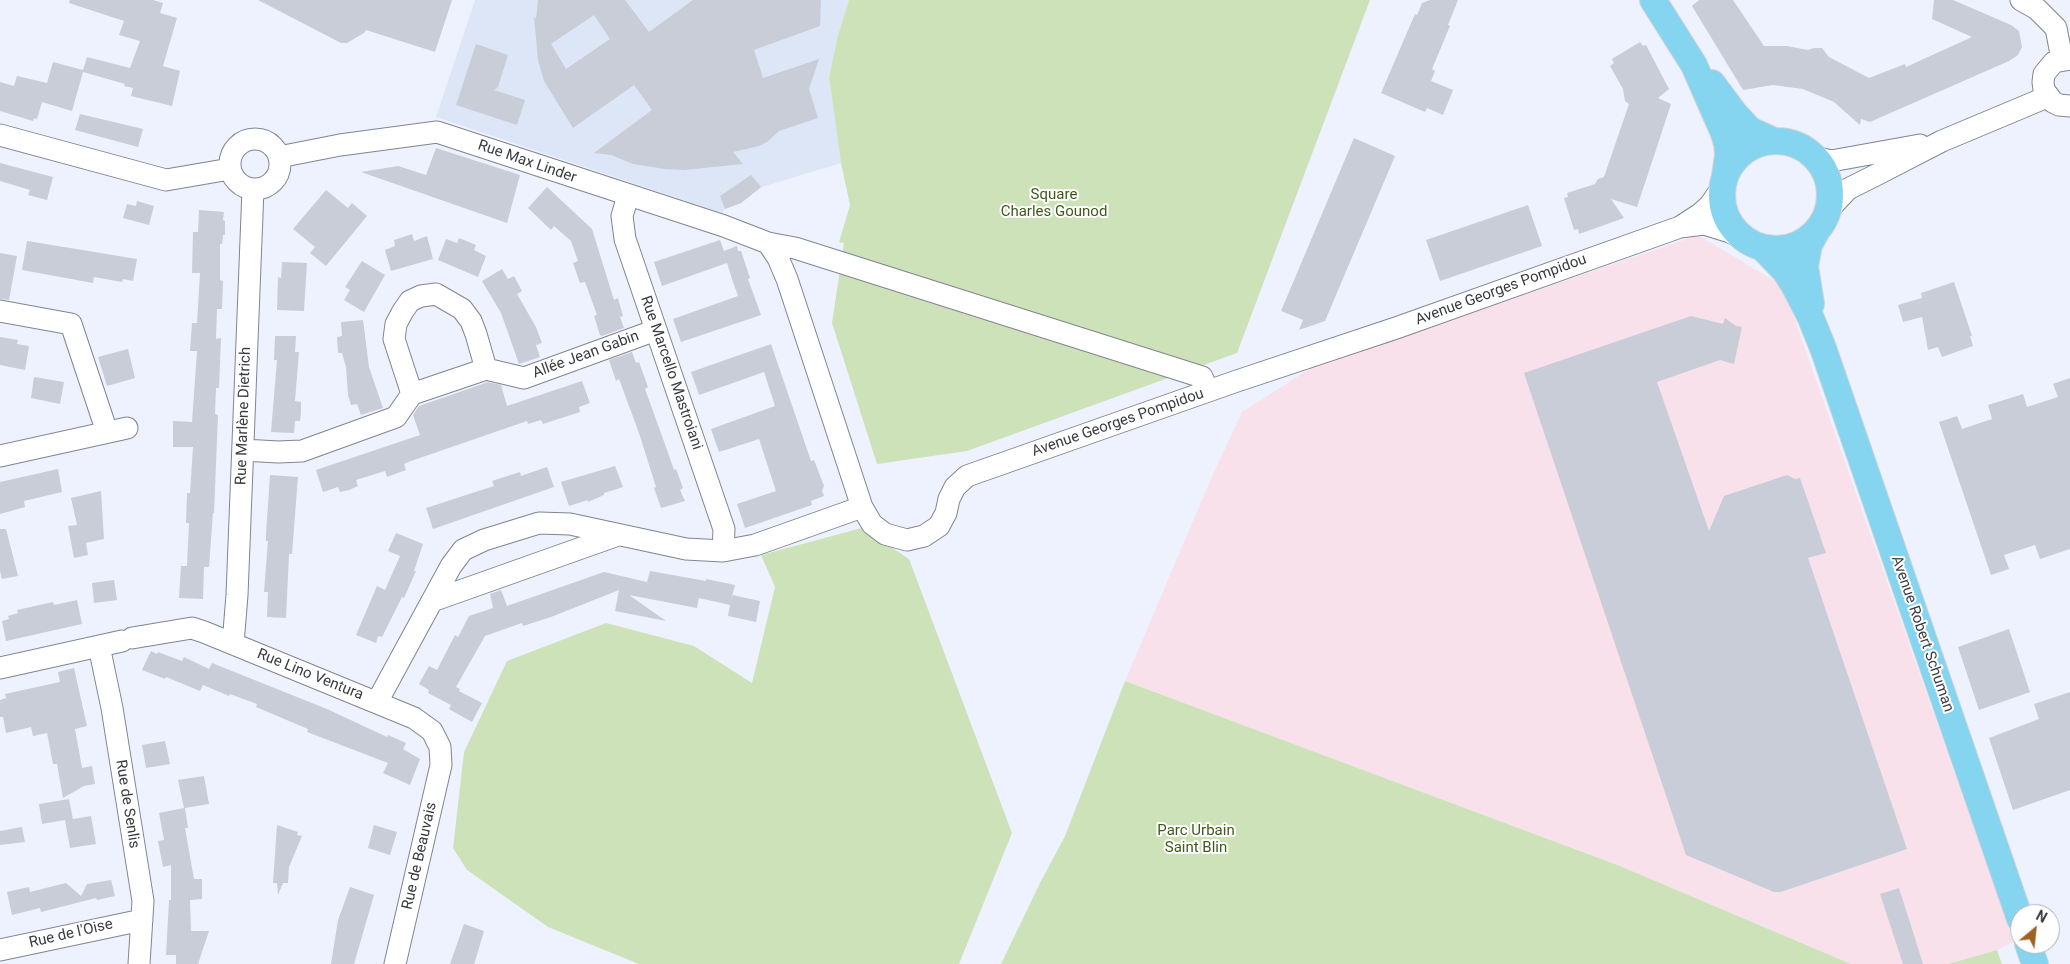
<!DOCTYPE html>
<html>
<head>
<meta charset="utf-8">
<style>
	body { margin:0 }
	#map { position:relative; width:2070px; height:964px; overflow:hidden; background:#edf2fe; font-family:Roboto,sans-serif }
	canvas { display:block }
	.north { position:absolute; left:2010px; top:904px; width:50px; height:50px; box-sizing:border-box; background:#fff; border:1px solid #b0b1b3; border-radius:50%; rotate:28deg; font-size:14px; font-weight:700; line-height:20px; text-align:center; color:#393c40 }
	.north::after { content:''; display:block; margin:auto; width:18px; height:22px; background:#9d6322; clip-path:polygon(50% 0,100% 100%,50% 72%,0 100%) }
</style>
</head>
<body>
<div id="map">
<canvas width="2070" height="964"></canvas>
<div class="north">N</div>
</div>
<script>
const g = document.querySelector('canvas').getContext('2d');
g.lineJoin = 'round';
function paint(path, color) {
  g.fillStyle = color;
  g.fill(path, 'evenodd');
}
function toPath(rows) {
  const path = new Path2D();
  for (const r of rows) {
    if (r.length === 3) {
      path.moveTo(r[0] + r[2], r[1]);
      path.arc(r[0], r[1], r[2], 0, 2 * Math.PI);
      continue;
    }
    path.moveTo(r[0], r[1]);
    for (let i = 2; i < r.length; i += 2) path.lineTo(r[i], r[i + 1]);
  }
  return path;
}
function trace(path, color, width, dash) {
  g.strokeStyle = color;
  g.lineWidth = width;
  g.lineCap = dash ? 'butt' : 'round';
  g.setLineDash(dash || []);
  g.stroke(path);
}
function drawText(font, color, halo, rows, align = 'center') {
  g.font = font + ' Roboto,sans-serif';
  g.lineWidth = 4;
  g.setLineDash([]);
  g.textBaseline = 'middle';
  g.strokeStyle = halo;
  g.fillStyle = color;
  for (const [text, x, y, turn = 0] of rows) {
    g.save();
    g.translate(x, y);
    g.rotate((+turn || 0) * Math.PI / 180);
    g.textAlign = isNaN(turn) ? turn : align;
    if (halo) g.strokeText(text, 0, 0);
    g.fillText(text, 0, 0);
    g.restore();
  }
}
const commercial = toPath([
	[1698,235,1783,286,2014,942,1997,950,1948,964,1851,964,1620,866,1125,681,1210,481,1242,412,1311,368]
]);
const built = toPath([
	[475,0,849,0,838,35,829,77,841,163,762,187,741,203,725,209,722,213,436,117]
]);
const green = toPath([
	[849,0,1370,0,1237,353,967,451,877,464,832,323,844,243,839,242,850,205,841,163,829,77,838,35],
	[862,528,909,559,1012,833,959,964,639,964,548,927,467,870,453,848,464,752,507,661,606,623,694,646,752,683,775,587,761,555],
	[1125,681,1620,866,1851,964,1001,964,1039,885,1065,836],
	[1997,950,2002,964,1948,964]
]);
const building = toPath([
	[70,0,153,0,163,3,160,13,177,18,163,66,180,71,172,106,131,96,133,88,124,86,125,84,83,72,72,111,42,102,37,119,34,118,33,121,0,111,0,82,14,86,17,76,47,83,53,62,83,70,87,57,130,68,140,41,119,35,124,21,69,3],
	[258,0,452,0,435,52,366,30,364,33,347,43,341,43],
	[538,0,625,0,649,32,693,0,821,0,820,26,754,50,763,78,819,59,809,89,818,118,779,131,767,142,759,146,733,152,743,164,684,170,665,169,633,164,611,155,594,153,652,110,634,85,573,128,544,81,538,60,534,16,536,19],
	[594,15,610,39,566,69,551,44],
	[1430,0,1458,0,1448,25,1450,26,1432,69,1435,71,1431,81,1453,90,1443,115,1427,108,1425,112,1381,93,1415,14,1417,15,1422,3],
	[1699,0,1733,0,1764,46,1787,46,1808,50,1814,48,1822,48,1829,57,1869,78,1905,64,1906,67,1972,37,1932,19,1934,0,1953,0,2011,25,2019,31,2022,47,2018,55,2009,61,1870,122,1861,119,1860,125,1834,102,1803,89,1773,85,1743,90,1692,6],
	[1640,42,1643,46,1646,45,1669,89,1658,98,1671,104,1655,153,1637,207,1611,199,1624,218,1579,234,1578,229,1574,230,1564,198,1568,197,1567,193,1595,184,1598,179,1604,177,1629,104,1625,101,1623,89,1610,66,1614,63,1612,59],
	[476,44,508,55,498,87,494,90,525,100,517,125,456,105],
	[80,114,143,129,138,147,75,130],
	[1354,138,1395,156,1325,321,1299,330,1303,320,1281,311],
	[436,148,520,175,507,223,361,172,398,166,426,175],
	[0,163,53,177,47,200,28,195,30,190,0,181],
	[751,175,761,187,741,203,725,209,720,196],
	[547,187,592,229,614,300,618,298,623,316,620,317,624,328,602,336,600,335,594,316,597,315,585,282,580,283,573,263,578,261,571,241,554,226,551,230,528,208],
	[326,190,348,208,352,203,367,216,326,266,310,253,315,247,293,229],
	[137,201,154,206,149,225,123,218,127,204,136,206],
	[1528,205,1542,246,1440,281,1426,240],
	[199,210,224,212,223,220,225,221,225,235,223,235,222,244,220,244,220,280,223,281,222,309,217,309,216,339,221,338,219,388,216,388,215,414,218,415,214,513,213,513,209,567,204,567,203,599,179,598,181,566,187,566,189,523,186,523,187,493,190,493,193,447,173,447,173,421,192,422,197,351,190,351,192,323,197,323,200,273,192,273,193,232,198,232],
	[412,234,414,241,427,236,433,259,391,271,385,250,395,246,394,240],
	[459,238,476,245,474,250,486,256,478,277,438,260,446,239,457,243],
	[720,240,724,251,737,246,738,251,741,251,750,278,748,279,761,315,681,342,673,319,738,296,733,282,727,263,662,286,654,262],
	[27,241,137,259,133,281,123,279,122,282,94,277,93,283,22,270],
	[0,253,17,256,9,300,0,299],
	[362,261,385,275,364,312,344,300,350,290,345,287],
	[282,262,307,263,304,311,277,310,278,277,281,278],
	[502,269,508,279,514,276,522,291,517,294,536,327,542,343,536,345,540,357,519,364,501,313,482,281],
	[1954,282,1972,336,1970,336,1973,346,1942,357,1938,347,1928,350,1922,317,1903,322,1898,305,1922,298,1921,293],
	[1691,316,1723,324,1725,318,1736,326,1742,327,1734,364,1720,360,1657,382,1709,531,1724,496,1787,475,1795,479,1800,478,1826,553,1808,558,1907,849,1781,892,1774,892,1686,855,1524,373],
	[363,320,369,367,383,408,361,415,357,404,351,405,348,395,346,367,342,353,338,353,337,337,342,336,341,322],
	[275,336,296,336,295,352,299,352,295,401,301,402,301,412,300,421,295,421,294,433,271,432,277,360,274,360],
	[0,337,18,340,17,344,29,346,25,370,0,365],
	[771,344,811,461,814,460,824,486,822,491,824,496,811,501,812,505,745,528,737,504,776,491,759,439,719,452,711,429,775,406,764,372,699,395,691,372],
	[128,349,135,378,107,386,98,357],
	[632,352,636,363,639,362,648,387,645,389,662,436,674,470,676,469,683,488,680,490,685,501,661,508,654,488,656,487,639,433,619,379,616,381,609,360],
	[34,377,64,382,60,404,31,398],
	[2070,378,2070,549,2040,559,2035,545,2004,555,2009,569,1991,575,1939,422,1957,416,1962,429,1992,419,1988,405,2023,394,2027,407,2058,397,2053,384],
	[582,381,590,403,579,407,580,412,543,424,541,420,528,424,527,421,411,461,404,464,406,470,387,477,385,471,356,480,358,486,349,490,340,492,338,487,323,492,316,470,420,435,413,415,419,406,488,382,501,385,507,406],
	[615,466,623,487,604,493,604,495,588,502,588,500,569,506,561,482],
	[547,467,554,487,433,529,426,508,494,486,492,481,520,472,521,476],
	[58,469,62,492,24,501,25,507,0,514,0,482],
	[270,475,298,477,292,554,289,554,286,618,267,617,268,592,264,592,268,541,266,541,266,534],
	[101,491,104,539,86,543,88,555,74,558,68,526,77,525,71,498],
	[0,529,6,529,18,576,2,579,0,571],
	[396,533,423,544,414,571,416,571,404,598,402,597,382,637,378,636,376,643,356,635,377,586,385,590,400,556,388,551],
	[650,571,706,581,706,579,735,585,730,605,699,598,697,608,629,595,666,621,615,611,619,590,551,617,523,626,522,623,485,636,456,687,460,689,459,691,482,703,472,722,449,709,451,705,428,693,429,690,419,684,429,666,437,670,455,635,458,637,469,616,493,608,490,594,501,590,507,606,604,572,647,582],
	[114,580,117,600,94,603,92,583],
	[732,595,760,601,756,622,728,616],
	[77,600,82,624,6,641,2,621,9,619,8,616,18,613,17,610,53,602,54,605],
	[2009,629,2030,692,1979,710,1958,647],
	[151,651,157,654,158,652,182,661,184,657,209,669,212,663,327,709,387,737,388,735,406,743,403,749,420,759,410,785,383,773,388,763,307,732,308,729,256,707,257,704,230,694,229,696,203,685,200,691,166,677,165,679,142,670],
	[74,668,87,726,75,729,82,768,92,766,95,784,84,786,63,798,57,764,53,764,47,733,33,736,31,727,6,733,3,717,0,717,0,700,6,698,5,694,60,682,58,672],
	[2070,692,2070,790,2013,810,1989,738,2039,719,2034,704],
	[165,741,170,764,146,768,142,745],
	[204,776,209,804,185,808,188,828,185,828,194,879,202,879,202,899,190,900,191,931,209,931,198,964,176,964,176,955,166,955,169,900,171,900,171,865,163,867,158,841,164,840,159,813,184,808,178,780],
	[69,799,73,819,91,816,96,844,70,848,65,820,42,824,39,804],
	[277,825,298,832,297,835,302,836,289,867,288,883,283,883,278,895,277,883,273,883],
	[374,825,397,832,390,855,368,848],
	[22,827,25,842,0,845,0,831],
	[111,880,115,896,97,900,96,898,41,912,40,908,12,915,7,892,29,887,30,892,66,883,81,896,87,884],
	[350,887,374,895,354,964,331,964,338,920],
	[1899,888,1913,932,1923,964,1903,964,1880,894],
	[464,924,484,931,476,958,474,964,450,964]
]);
const minor = toPath([
	[2021,0,2037,9,2056,28,2062,59],
	[2070,59,2054,62,2044,74,2043,82,2044,90,2053,102,2059,105,2070,106],
	[0,135,166,180,230,169],
	[255,164,25],
	[279,157,340,145,437,132,724,226,768,243,795,248,1202,377,1208,391],
	[1814,157,1831,161,1920,145],
	[628,196,622,216,625,239,724,529,723,551],
	[1830,208,1848,189,1874,176,1942,141,2047,97],
	[1680,227,1704,224,1730,232,1744,239],
	[768,243,778,258,787,279,862,507,872,524,885,534,907,540,924,536,939,526,946,513,949,499,955,487,967,476,1234,382,1396,328,1680,227,1700,214,1710,205,1723,186],
	[0,311,71,324,107,432],
	[486,369,524,378,656,330],
	[412,394,394,339,396,324,403,311,410,301,421,296,436,294,462,309,471,321,476,334,486,369],
	[243,450,278,452,302,451,396,417,412,394,486,369],
	[0,456,127,428],
	[432,601,618,535],
	[132,638,192,628,204,632,414,718,432,731,440,747,441,765,395,964],
	[233,644,237,595,253,189],
	[99,646,112,708,143,901,139,964],
	[0,668,122,641],
	[377,702,451,566,463,550,484,540,539,523,570,524,686,549,723,551,755,545,862,507],
	[0,950,142,920]
]);
const major = toPath([
	[1653,0,1694,65,1723,131,1727,143,1728,155,1725,176],
	[1712,83,1735,114,1750,130,1774,141],
	[1776,195,54],
	[1763,248,1785,271,1794,285,1810,316,1823,348,2020,919],
	[1811,304,1805,266,1809,245,1816,232],
	[2028,944,2035,964]
]);
const streetNames = [
	["Rue Max Linder",527,162,19],
	["Avenue Georges Pompidou",1501,290,-20],
	["Allée Jean Gabin",586,355,-20],
	["Rue Marcello Mastroiani",671,373,71],
	["Rue Marlène Dietrich",244,416,-88],
	["Avenue Georges Pompidou",1118,423,-19],
	["Avenue Robert Schuman",1922,634,71],
	["Rue Lino Ventura",310,675,22],
	["Rue de Senlis",127,804,81],
	["Rue de Beauvais",420,856,-77],
	["Rue de l'Oise",71,934,-13]
];
const parkNames = [
	["Square",1054,195],
	["Charles Gounod",1054,212],
	["Parc Urbain",1196,831],
	["Saint Blin",1196,848]
];
paint(commercial, '#f9e1eb');
paint(built, '#dde6f7');
paint(green, '#cee2ba');
paint(building, '#c8cdd8');
trace(minor, '#80858f', 23);
trace(major, '#d3d4d5', 28);
trace(minor, '#fff', 21);
trace(major, '#85d4f0', 26);
drawText('15px', '#393c40', '#fff', streetNames);
drawText('15px', '#3f591a', '#fff', parkNames);
</script>
</body>
</html>
